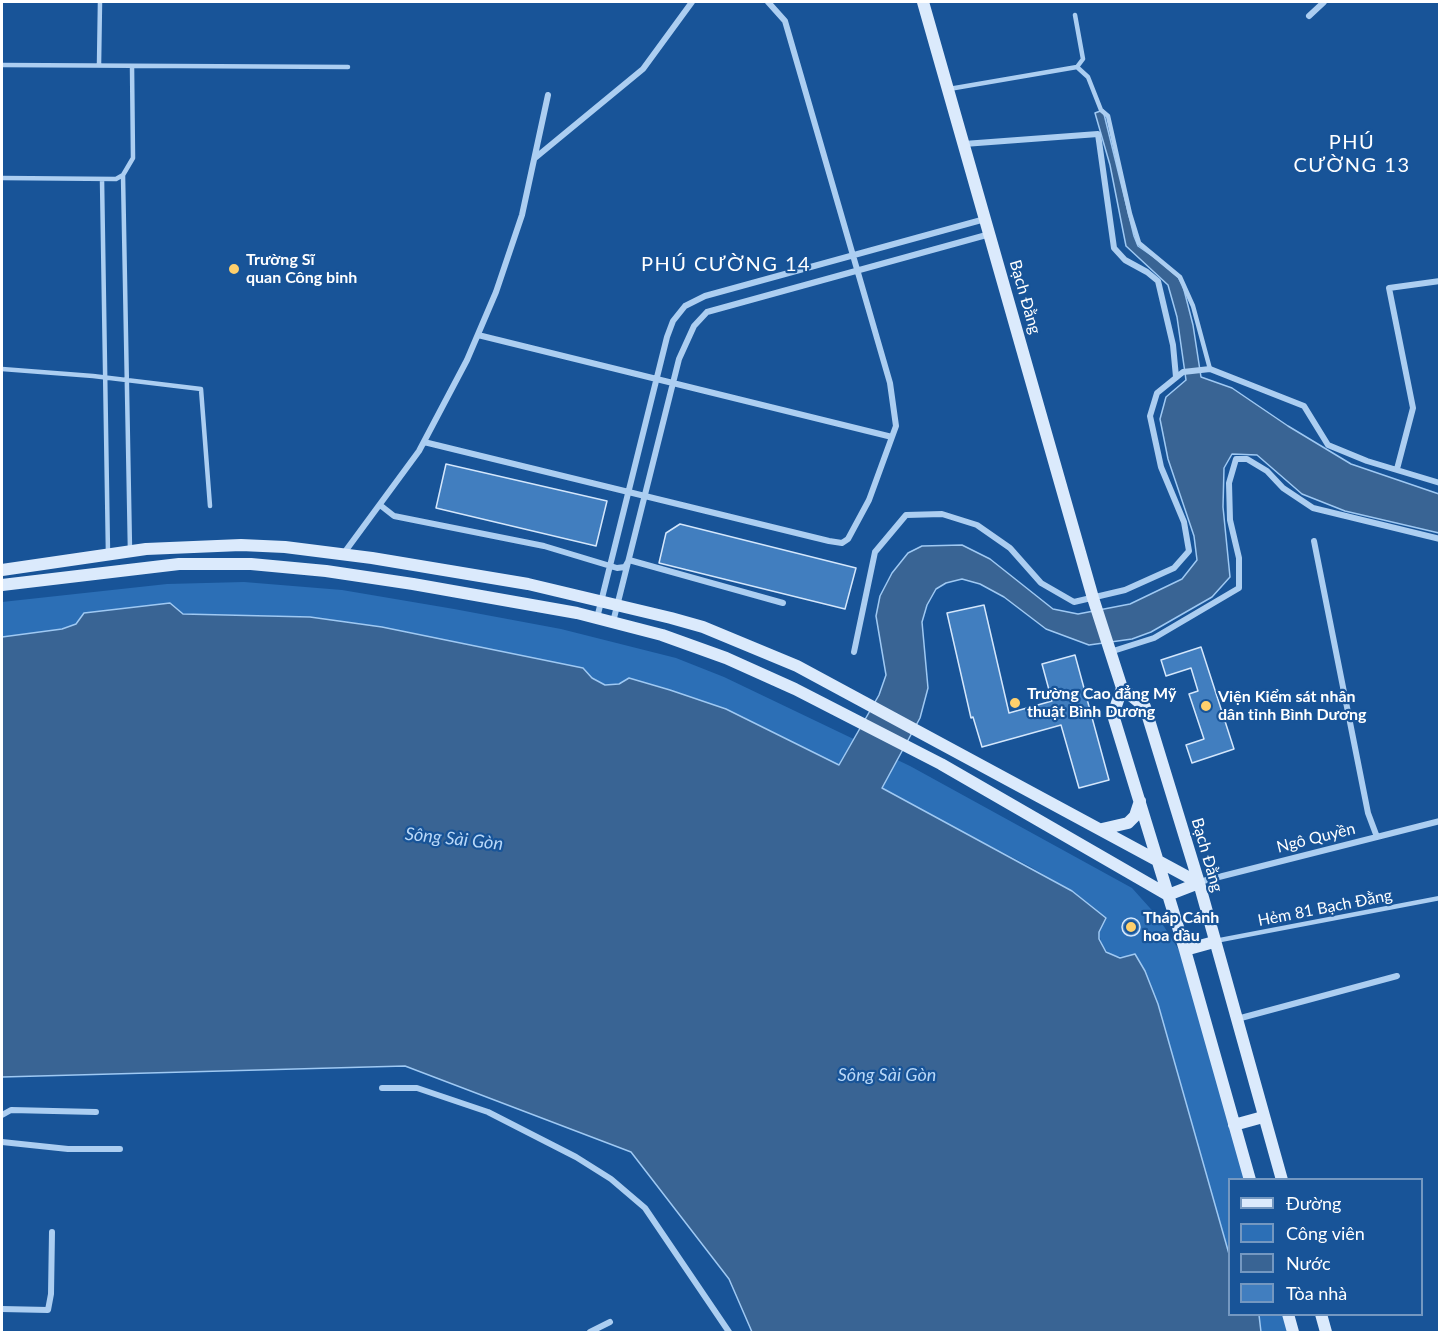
<!DOCTYPE html>
<html>
<head>
<meta charset="utf-8">
<style>
  body { margin:0 }
  #map { position:relative; width:1441px; height:1334px; overflow:hidden; background:#185498; font-family:Lato,sans-serif }
  canvas { display:block }
  .frame { position:absolute; inset:0; border:3px solid #fff; pointer-events:none }
  .legend { position:absolute; left:1228px; top:1178px; width:195px; height:138px; box-sizing:border-box; background:#185498; border:2px solid #7498c1; margin:0; padding:8px 10px; list-style:none; font-size:18px; color:#fff }
  .legend li { display:flex; align-items:center; gap:12px; height:30px }
  .legend b { width:30px; border:2px solid #7498c1 }
</style>
</head>
<body>
<div id="map">
<canvas width="1441" height="1334"></canvas>
<div class="frame"></div>
<ul class="legend">
<li><b style="height:8px;background:#dbeafc"></b>Đường</li>
<li><b style="height:16px;background:#2c6fb6"></b>Công viên</li>
<li><b style="height:16px;background:#396494"></b>Nước</li>
<li><b style="height:16px;background:#417ebf"></b>Tòa nhà</li>
</ul>
</div>
<script>
const ctx = document.querySelector('canvas').getContext('2d');
ctx.lineJoin = 'round';
function fillPath(path, color) {
  ctx.fillStyle = color;
  ctx.fill(path, 'evenodd');
}
function toPath(rows) {
  const path = new Path2D();
  for (const r of rows) {
    if (r.length === 3) {
      path.moveTo(r[0] + r[2], r[1]);
      path.arc(r[0], r[1], r[2], 0, 2 * Math.PI);
      continue;
    }
    path.moveTo(r[0], r[1]);
    for (let i = 2; i < r.length; i += 2) path.lineTo(r[i], r[i + 1]);
  }
  return path;
}
function trace(path, color, width, dash) {
  ctx.strokeStyle = color;
  ctx.lineWidth = width;
  ctx.lineCap = dash ? 'butt' : 'round';
  ctx.setLineDash(dash || []);
  ctx.stroke(path);
}
function label(font, color, halo, rows, align = 'center') {
  ctx.font = font + ' Lato,sans-serif';
  ctx.lineWidth = 4.5;
  ctx.setLineDash([]);
  ctx.textBaseline = 'middle';
  ctx.strokeStyle = halo;
  ctx.fillStyle = color;
  for (const [text, x, y, turn = 0] of rows) {
    ctx.save();
    ctx.translate(x, y);
    ctx.rotate((+turn || 0) * Math.PI / 180);
    ctx.textAlign = isNaN(turn) ? turn : align;
    if (halo) ctx.strokeText(text, 0, 0);
    ctx.fillText(text, 0, 0);
    ctx.restore();
  }
}
const green = toPath([
  [244,582,342,590,454,609,561,629,676,658,724,677,910,766,1132,888,1158,917,1182,955,1245,1179,1230,1180,1229,1254,1158,1004,1145,971,1128,957,1113,956,1102,947,1099,932,1106,919,1072,891,1029,866,726,709,629,678,619,684,605,685,592,678,583,668,310,617,183,614,76,624,62,629,2,637,2,602,167,584],
  [1259,1315,1283,1315,1288,1332,1261,1332]
]);
const water = toPath([
  [1103,110,1134,236,1138,246,1158,260,1178,277,1183,286,1193,325,1201,377,1232,388,1288,426,1351,464,1439,494,1439,533,1345,511,1302,494,1257,455,1232,454,1224,468,1223,507,1230,577,1212,597,1151,632,1132,639,1089,645,1046,629,1004,597,980,584,962,579,946,583,936,589,927,605,922,622,928,688,920,718,882,788,1072,891,1106,918,1099,932,1099,939,1106,952,1120,958,1135,954,1145,971,1158,1004,1229,1254,1230,1314,1259,1315,1261,1332,752,1332,729,1279,631,1152,405,1066,2,1077,2,637,62,629,76,624,84,613,170,603,183,614,310,617,382,627,583,668,592,678,605,685,619,684,629,678,670,690,726,709,839,765,879,695,886,675,876,616,880,596,892,573,908,553,922,546,962,545,990,559,1053,609,1078,614,1130,604,1182,579,1197,560,1194,536,1168,459,1160,419,1166,397,1186,380,1177,317,1168,285,1126,246,1110,165,1095,113,1103,110]
]);
const building = toPath([
  [446,464,607,501,596,546,436,508,446,464],
  [680,524,856,568,845,609,659,563,666,533,680,524],
  [984,605,1009,713,1052,701,1042,664,1075,655,1109,780,1079,788,1061,725,982,747,973,717,971,718,947,613,984,605],
  [1201,647,1234,749,1192,763,1186,745,1204,739,1189,694,1198,691,1191,668,1166,676,1161,660,1201,647],
  [1131,927,9]
]);
const lane = toPath([
  [2,65,348,67],
  [99,65,100,2],
  [1077,67,1088,77,1101,110,1108,116,1130,214,1139,243,1180,277,1193,306,1210,369],
  [949,89,1077,67,1083,59,1075,15],
  [123,175,130,551],
  [2,178,116,179,123,175,133,158,132,66],
  [102,179,108,554],
  [2,369,93,376,201,389,210,506],
  [1215,941,1440,898]
]);
const street = toPath([
  [1309,16,1324,2],
  [964,144,1098,134,1114,248,1125,260,1147,272,1158,281,1173,345,1176,377],
  [535,158,643,69,692,2],
  [478,335,892,437],
  [424,442,829,541,842,543,848,539,869,500,896,426,890,383,785,21,768,2],
  [1397,469,1413,408,1389,288,1440,281],
  [380,505,394,516,544,546,617,568,625,567,629,560,783,603],
  [1314,541,1368,813,1377,837],
  [344,553,419,451,467,360,496,292,522,215,548,95],
  [597,618,667,337,673,321,685,306,705,296,985,219],
  [613,622,679,359,694,326,707,312,990,234],
  [854,652,875,552,906,515,942,514,977,525,1010,548,1041,583,1074,602,1125,590,1174,568,1189,551,1184,522,1161,467,1150,416,1157,393,1183,372,1210,369,1304,406,1328,445,1367,461,1440,483],
  [1110,652,1154,638,1239,588,1239,558,1230,520,1229,483,1236,459,1247,459,1267,471,1283,488,1313,508,1440,539],
  [1199,882,1440,821],
  [1237,1019,1397,976],
  [382,1088,417,1088,488,1112,576,1157,611,1179,645,1208,729,1332],
  [2,1115,11,1110,96,1112],
  [2,1142,68,1149,120,1149],
  [2,1309,48,1310,51,1294,52,1232],
  [590,1332,610,1322]
]);
const secondary = toPath([
  [923,2,1093,598,1122,688,1145,707,1199,883,1282,1180],
  [2,570,146,549,241,545,285,547,372,558,528,584,671,618,703,627,797,666,1199,883],
  [2,585,179,564,251,564,326,571,413,584,577,613,662,635,726,658,795,689,941,764,1168,895],
  [1122,688,1113,715,1185,950,1250,1180],
  [1102,829,1128,823,1135,816,1140,801],
  [1168,895,1199,883],
  [1185,950,1214,942],
  [1234,1125,1263,1117],
  [1288,1314,1293,1332],
  [1321,1314,1326,1332]
]);
const markers = [
  [234,269,6,"#ffd06c"],
  [1015,703,6,"#ffd06c"],
  [1206,706,6,"#ffd06c"],
  [1131,927,6,"#ffd06c"]
];
const poiNames = [
  ["Trường Sĩ",246,260],
  ["quan Công binh",246,278],
  ["Trường Cao đẳng Mỹ",1027,694],
  ["thuật Bình Dương",1027,712],
  ["Viện Kiểm sát nhân",1218,697],
  ["dân tỉnh Bình Dương",1218,715],
  ["Tháp Cánh",1143,918],
  ["hoa dầu",1143,936]
];
const streetNames = [
  ["Bạch Đằng",1025,297,74],
  ["Ngô Quyền",1316,838,-14],
  ["Bạch Đằng",1207,855,74],
  ["Hẻm 81 Bạch Đằng",1325,908,-11]
];
const waterNames = [
  ["Sông Sài Gòn",454,839,6],
  ["Sông Sài Gòn",887,1075]
];
const quarterNames = [
  ["PHÚ",1352,143],
  ["CƯỜNG 13",1352,166],
  ["PHÚ CƯỜNG 14",726,265]
];
fillPath(green, '#2c6fb6');
fillPath(water, '#396494');
trace(water, '#9fc9f3', 1.5);
fillPath(building, '#417ebf');
trace(building, '#d4e7fc', 1.5);
trace(lane, '#accef1', 4.5);
trace(street, '#accef1', 6);
trace(secondary, '#dbeafc', 12);
for (const [x, y, r, color] of markers) {
  const dot = new Path2D();
  dot.arc(x, y, r, 0, 2 * Math.PI);
  ctx.fillStyle = color;
  ctx.fill(dot);
  trace(dot, '#185498', 2);
}
label('bold 16px', '#fff', '#185498', poiNames, 'left');
label('16px', '#fff', '#185498', streetNames);
label('italic 18px', '#b9d8f8', '#185498', waterNames);
ctx.letterSpacing = '1.5px';
label('20px', '#fff', '#185498', quarterNames);
ctx.letterSpacing = '0px';
</script>
</body>
</html>
